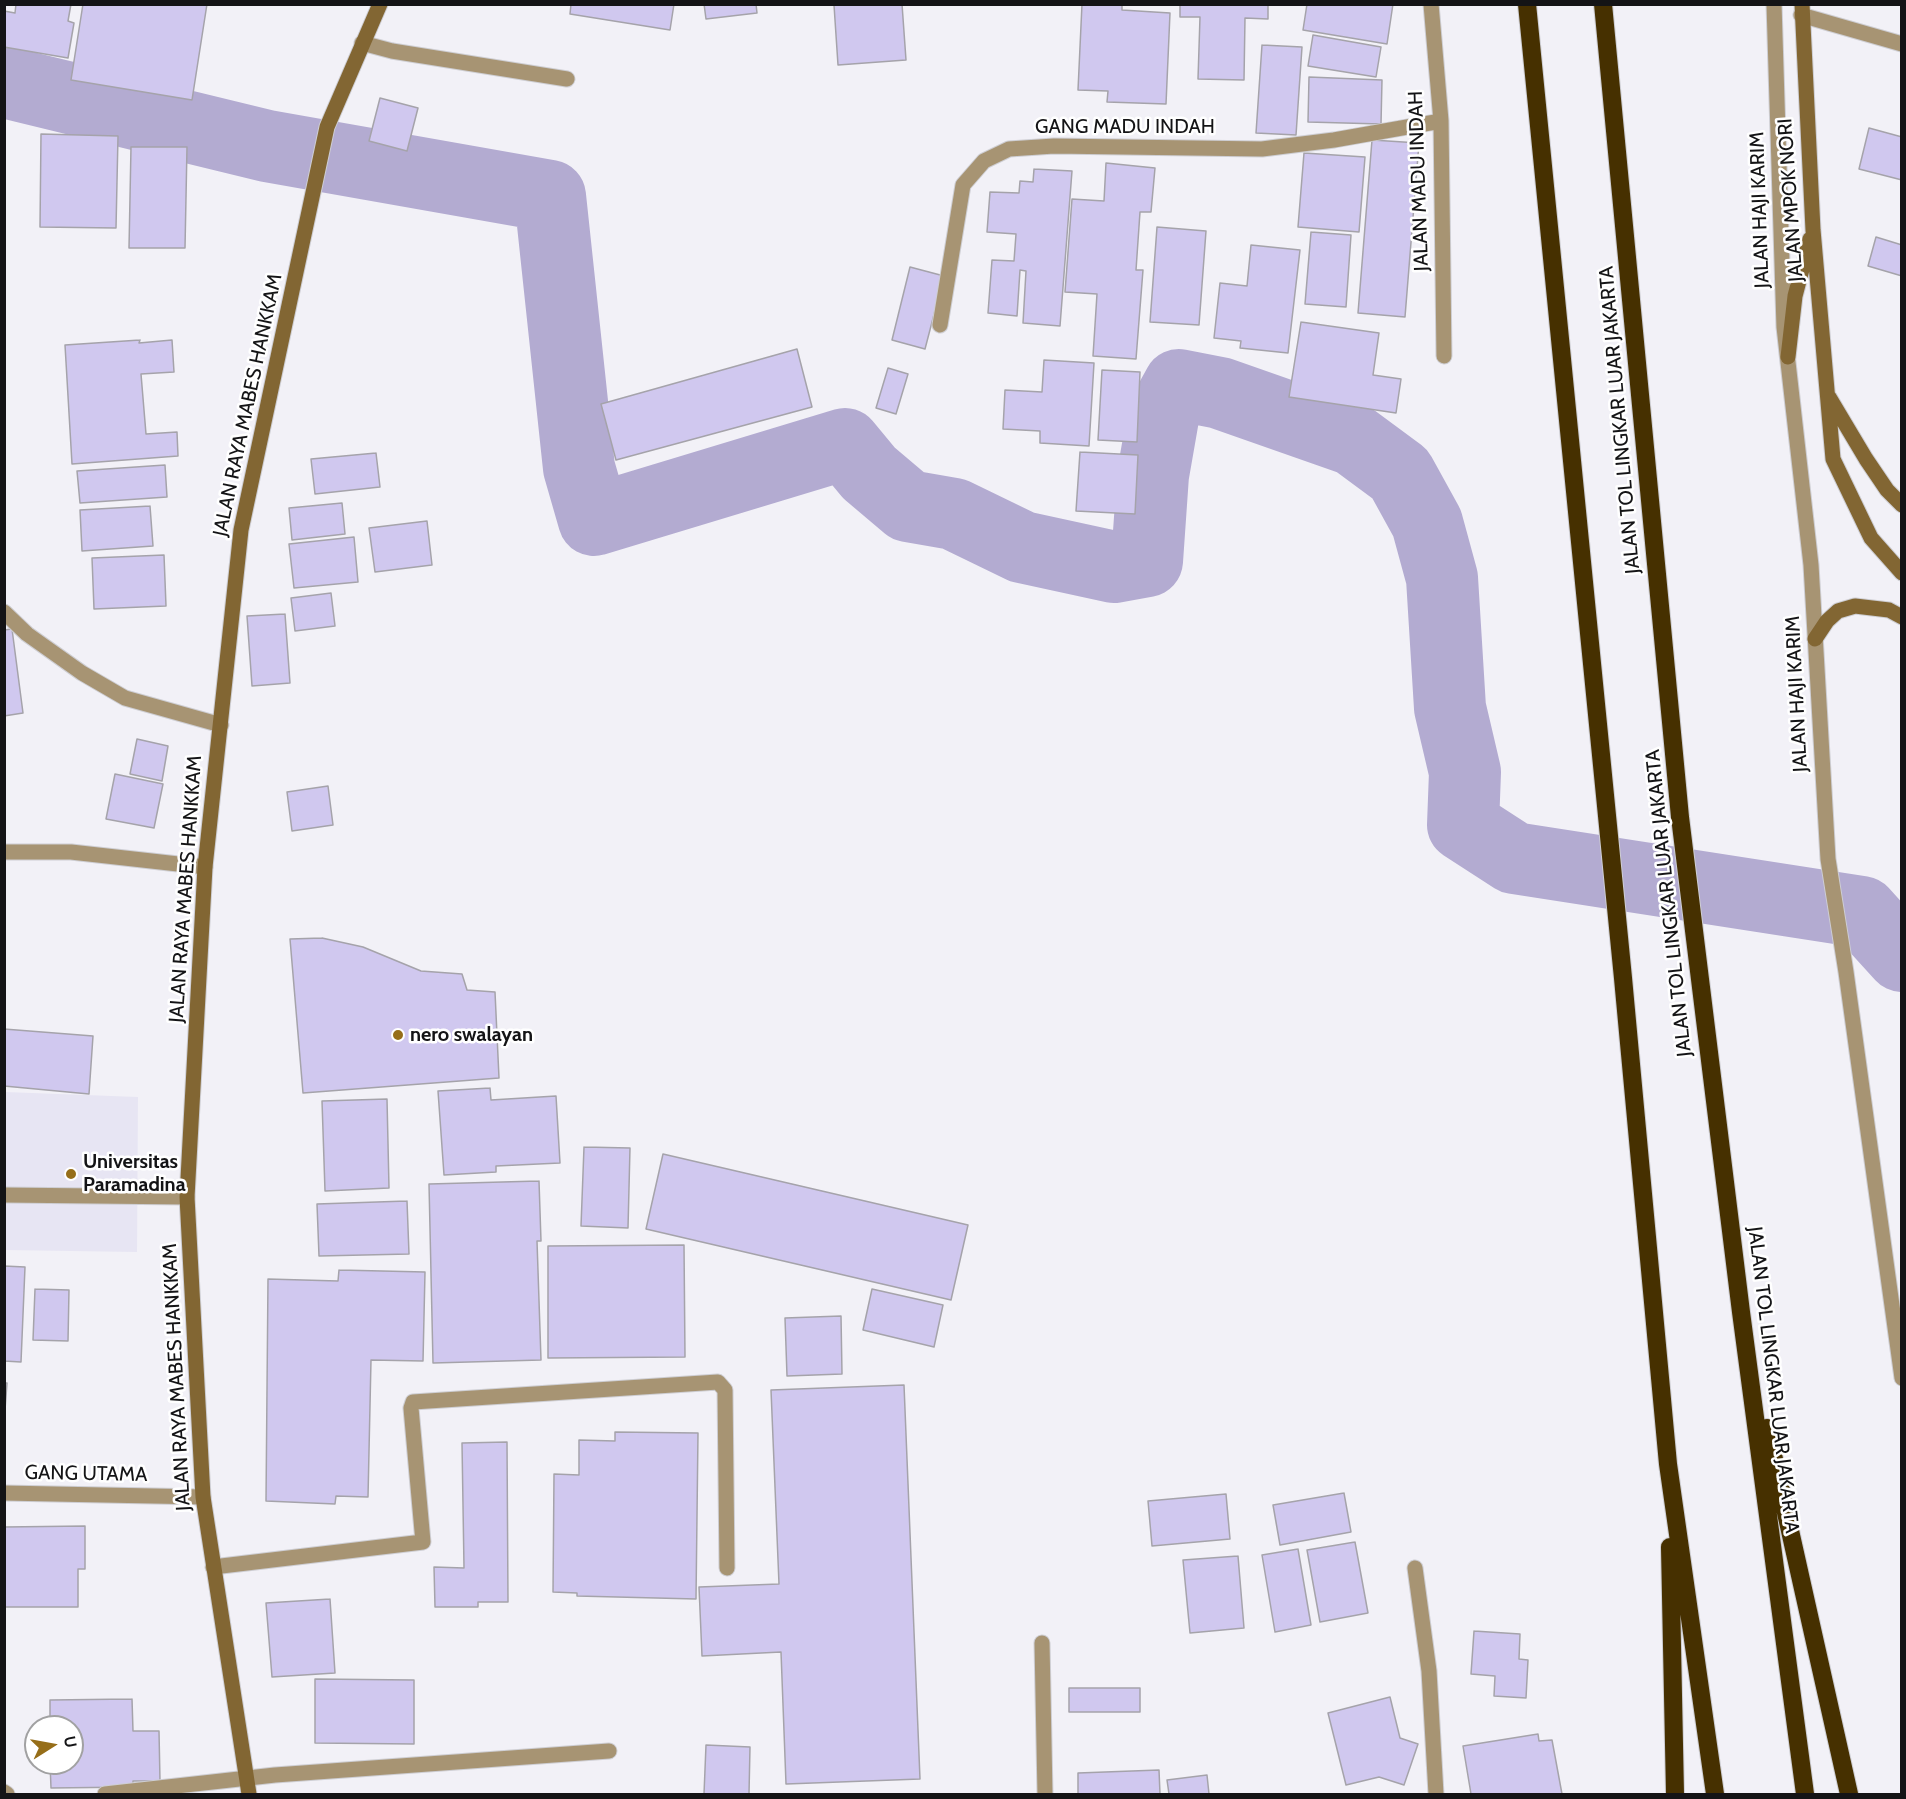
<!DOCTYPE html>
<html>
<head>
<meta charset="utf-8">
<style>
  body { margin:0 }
  #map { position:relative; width:1906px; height:1799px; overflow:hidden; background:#f2f1f7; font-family:Cabin,sans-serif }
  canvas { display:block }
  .frame { position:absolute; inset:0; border:6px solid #141416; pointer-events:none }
  .north { position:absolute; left:24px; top:1715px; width:60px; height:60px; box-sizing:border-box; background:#fff; border:2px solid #a1a1a2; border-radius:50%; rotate:79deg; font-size:16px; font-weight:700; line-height:24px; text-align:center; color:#141416 }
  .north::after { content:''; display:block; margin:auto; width:21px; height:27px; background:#966e19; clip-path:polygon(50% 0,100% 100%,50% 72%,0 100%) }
</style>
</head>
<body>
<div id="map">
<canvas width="1906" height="1799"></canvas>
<div class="frame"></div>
<div class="north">U</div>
</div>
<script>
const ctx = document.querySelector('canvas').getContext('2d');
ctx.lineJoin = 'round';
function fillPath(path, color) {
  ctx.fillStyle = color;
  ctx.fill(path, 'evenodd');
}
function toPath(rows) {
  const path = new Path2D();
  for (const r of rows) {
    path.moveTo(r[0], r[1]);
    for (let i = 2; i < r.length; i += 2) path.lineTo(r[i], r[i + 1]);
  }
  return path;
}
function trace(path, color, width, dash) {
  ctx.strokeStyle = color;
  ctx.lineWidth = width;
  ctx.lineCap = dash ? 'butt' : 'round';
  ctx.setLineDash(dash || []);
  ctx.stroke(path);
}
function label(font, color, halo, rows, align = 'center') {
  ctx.font = font + ' Cabin,sans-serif';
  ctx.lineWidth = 5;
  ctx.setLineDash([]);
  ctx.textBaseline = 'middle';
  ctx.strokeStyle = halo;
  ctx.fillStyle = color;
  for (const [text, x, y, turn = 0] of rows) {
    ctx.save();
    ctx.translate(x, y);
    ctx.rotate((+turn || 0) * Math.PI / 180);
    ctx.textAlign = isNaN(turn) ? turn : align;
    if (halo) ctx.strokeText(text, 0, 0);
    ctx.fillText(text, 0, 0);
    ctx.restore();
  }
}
const built = toPath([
  [5,1092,138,1097,137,1252,5,1250]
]);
const river = toPath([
  [4,82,267,146,550,196,579,468,594,520,845,444,869,473,908,506,954,514,1022,547,1114,567,1147,561,1153,475,1164,412,1179,385,1220,393,1354,440,1400,474,1427,523,1442,578,1450,708,1465,772,1463,825,1514,858,1862,912,1902,956]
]);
const building = toPath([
  [16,4,71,4,68,21,74,23,68,58,4,47,4,11,15,13,16,4],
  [83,4,207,4,192,100,71,80,83,4],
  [571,4,674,4,670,30,570,14,571,4],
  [704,4,756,4,757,13,706,19,704,4],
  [902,4,906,60,838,65,834,5,902,4],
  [1082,4,1122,4,1122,10,1170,13,1166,104,1107,102,1108,91,1078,90,1082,4],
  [1180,4,1268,4,1268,19,1245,18,1244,80,1198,79,1200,17,1180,17,1180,4],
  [1307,4,1393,4,1387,44,1303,30,1307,4],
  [1313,35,1381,47,1376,77,1308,66,1313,35],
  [1262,45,1302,47,1296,135,1256,133,1262,45],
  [1309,77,1382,80,1381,124,1308,122,1309,77],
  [380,98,418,108,407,151,369,141,380,98],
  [1869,128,1902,137,1902,180,1859,169,1869,128],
  [41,134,118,136,116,228,40,227,41,134],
  [1372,140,1419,143,1405,317,1358,313,1372,140],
  [131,147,187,147,185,248,129,248,131,147],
  [1304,153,1365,157,1359,232,1298,227,1304,153],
  [1106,163,1155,168,1151,212,1140,212,1136,270,1143,270,1136,359,1093,356,1097,294,1065,292,1072,199,1104,201,1106,163],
  [1034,169,1072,171,1060,326,1023,323,1026,271,1020,270,1017,316,988,313,992,260,1014,261,1016,234,987,232,990,192,1019,193,1020,181,1033,182,1034,169],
  [1157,227,1206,231,1199,325,1150,322,1157,227],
  [1311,232,1351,235,1346,307,1305,304,1311,232],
  [1876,237,1902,245,1902,276,1868,266,1876,237],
  [1251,245,1300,250,1288,353,1240,348,1241,341,1214,338,1220,283,1247,286,1251,245],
  [910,267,944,276,925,349,892,340,910,267],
  [1301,322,1379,333,1373,375,1401,379,1396,413,1289,397,1301,322],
  [140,340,139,343,172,340,174,372,141,374,146,434,177,432,178,456,72,464,65,345,140,340],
  [797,349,812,407,616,460,601,404,797,349],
  [1044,360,1094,363,1089,446,1040,443,1040,431,1003,429,1005,390,1042,392,1044,360],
  [888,368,908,374,896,414,876,408,888,368],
  [1102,370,1140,372,1137,442,1098,440,1102,370],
  [1080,452,1138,455,1135,514,1076,511,1080,452],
  [376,453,380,487,315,494,311,459,376,453],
  [165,465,167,497,80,503,77,471,165,465],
  [342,503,345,534,292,540,289,508,342,503],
  [150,506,153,546,82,551,80,510,150,506],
  [427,521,432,565,375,572,369,528,427,521],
  [354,537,358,582,294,588,289,544,354,537],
  [164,555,166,606,94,609,92,558,164,555],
  [331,593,335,626,295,631,291,598,331,593],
  [285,614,290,683,252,686,247,616,285,614],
  [12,629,23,713,4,716,4,630,12,629],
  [137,739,168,746,162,781,130,774,137,739],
  [115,774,163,784,154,828,106,819,115,774],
  [328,786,333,825,292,831,287,792,328,786],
  [322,938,363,947,421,971,462,974,467,990,495,992,499,1078,303,1093,290,939,322,938],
  [4,1029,93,1036,89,1094,4,1086,4,1029],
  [490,1088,491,1100,556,1096,560,1163,496,1166,496,1172,444,1175,438,1091,490,1088],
  [387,1099,389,1188,325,1191,322,1101,387,1099],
  [584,1147,630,1148,628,1228,581,1226,584,1147],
  [663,1154,968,1225,951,1300,646,1229,663,1154],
  [539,1181,541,1241,537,1241,541,1360,433,1363,429,1184,539,1181],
  [407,1201,409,1254,319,1256,317,1204,407,1201],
  [684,1245,685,1357,548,1358,548,1246,684,1245],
  [4,1266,25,1267,21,1362,4,1361,4,1266],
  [339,1270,425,1272,423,1361,371,1360,368,1497,336,1496,335,1504,266,1501,268,1279,338,1281,339,1270],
  [35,1289,69,1290,68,1341,33,1340,35,1289],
  [872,1289,943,1305,934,1347,863,1330,872,1289],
  [841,1316,842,1374,787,1376,785,1318,841,1316],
  [4,1383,7,1383,4,1423,4,1383],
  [904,1385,920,1779,786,1784,781,1652,702,1656,699,1587,779,1584,771,1390,904,1385],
  [615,1432,698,1433,696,1599,577,1596,577,1593,553,1592,554,1474,579,1475,579,1440,615,1441,615,1432],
  [507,1442,508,1602,478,1602,478,1607,435,1607,434,1567,464,1568,462,1443,507,1442],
  [1344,1493,1351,1532,1280,1545,1273,1505,1344,1493],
  [1226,1494,1230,1539,1152,1546,1148,1501,1226,1494],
  [85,1526,85,1569,78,1569,78,1607,4,1607,4,1527,85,1526],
  [1355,1542,1368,1613,1320,1622,1307,1550,1355,1542],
  [1298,1549,1311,1625,1275,1632,1262,1555,1298,1549],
  [1238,1556,1244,1628,1190,1633,1183,1560,1238,1556],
  [330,1599,335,1673,272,1677,266,1603,330,1599],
  [1474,1631,1520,1634,1519,1659,1528,1660,1526,1698,1494,1696,1495,1676,1471,1674,1474,1631],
  [315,1679,414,1680,414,1744,315,1743,315,1679],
  [1069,1688,1140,1688,1140,1712,1069,1712,1069,1688],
  [1390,1697,1400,1738,1418,1744,1404,1785,1379,1777,1346,1785,1328,1713,1390,1697],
  [132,1699,133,1731,159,1731,160,1781,133,1781,133,1787,51,1788,50,1763,72,1763,72,1727,43,1727,43,1720,50,1720,50,1700,132,1699],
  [1538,1734,1539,1741,1552,1740,1562,1794,1471,1794,1463,1746,1538,1734],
  [706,1745,750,1747,749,1794,704,1794,706,1745],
  [1159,1770,1160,1794,1078,1794,1078,1773,1159,1770],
  [1207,1775,1209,1794,1169,1794,1167,1780,1207,1775]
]);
const service = toPath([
  [362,43,392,51,567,79],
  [4,612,27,634,82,673,125,698,221,725],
  [4,1195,187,1197]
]);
const minor = toPath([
  [1431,4,1441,121,1444,356],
  [1774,4,1784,327,1811,565,1828,859,1846,972,1902,1378],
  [1801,15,1902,44],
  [940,325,963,185,984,161,1009,149,1054,146,1262,149,1334,140,1441,121],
  [4,852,71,852,205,867],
  [4,1493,203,1497],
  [213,1567,423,1542,411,1408,413,1402,718,1382,725,1390,727,1568],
  [1415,1568,1429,1671,1436,1794],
  [1042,1643,1045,1794],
  [4,1792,7,1794],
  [105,1794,275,1775,609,1751]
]);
const secondary = toPath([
  [1802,4,1813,230,1833,459,1871,538,1902,573],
  [1788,357,1795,296,1810,239],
  [1829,397,1866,459,1887,490,1902,505],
  [1815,639,1827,621,1838,611,1855,606,1889,610,1902,617],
  [249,1794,203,1497,187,1197,205,867,241,530,327,127,380,4]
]);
const motorway = toPath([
  [1527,4,1623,978,1668,1464,1715,1794],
  [1603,4,1680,817,1741,1312,1805,1794],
  [1767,1428,1849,1794],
  [1670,1547,1675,1794]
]);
const markers = [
  [398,1035,6,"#966e19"],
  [71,1174,6,"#966e19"]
];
const streetNames = [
  ["GANG MADU INDAH",1125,127],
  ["JALAN MADU INDAH",1419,181,-92],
  ["JALAN MPOK NORI",1791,200,-94],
  ["JALAN HAJI KARIM",1760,210,-92],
  ["JALAN RAYA MABES HANKKAM",248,405,-78],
  ["JALAN TOL LINGKAR LUAR JAKARTA",1620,420,-95],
  ["JALAN HAJI KARIM",1797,694,-93],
  ["JALAN RAYA MABES HANKKAM",186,889,-86],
  ["JALAN TOL LINGKAR LUAR JAKARTA",1669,903,-96],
  ["JALAN RAYA MABES HANKKAM",177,1377,-93],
  ["JALAN TOL LINGKAR LUAR JAKARTA",1773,1380,83],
  ["GANG UTAMA",86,1474,1]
];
const poiNames = [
  ["nero swalayan",410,1035],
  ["Universitas",83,1162],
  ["Paramadina",83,1185]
];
fillPath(built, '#e7e5f3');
trace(river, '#b3abd1', 72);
fillPath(building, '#d0c8ef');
trace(building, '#a5a3aa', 1.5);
trace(service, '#ceced3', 17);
trace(minor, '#ceced3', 17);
trace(secondary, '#ceced3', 17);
trace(motorway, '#ceced3', 20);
trace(service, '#a79473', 15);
trace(minor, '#a79473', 15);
trace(secondary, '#826633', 15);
trace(motorway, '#463000', 18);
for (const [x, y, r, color] of markers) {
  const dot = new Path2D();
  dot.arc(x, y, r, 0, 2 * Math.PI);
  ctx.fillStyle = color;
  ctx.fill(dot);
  trace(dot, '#fff', 2);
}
label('20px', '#141416', '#fff', streetNames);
label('bold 20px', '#141416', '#fff', poiNames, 'left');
</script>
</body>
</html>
